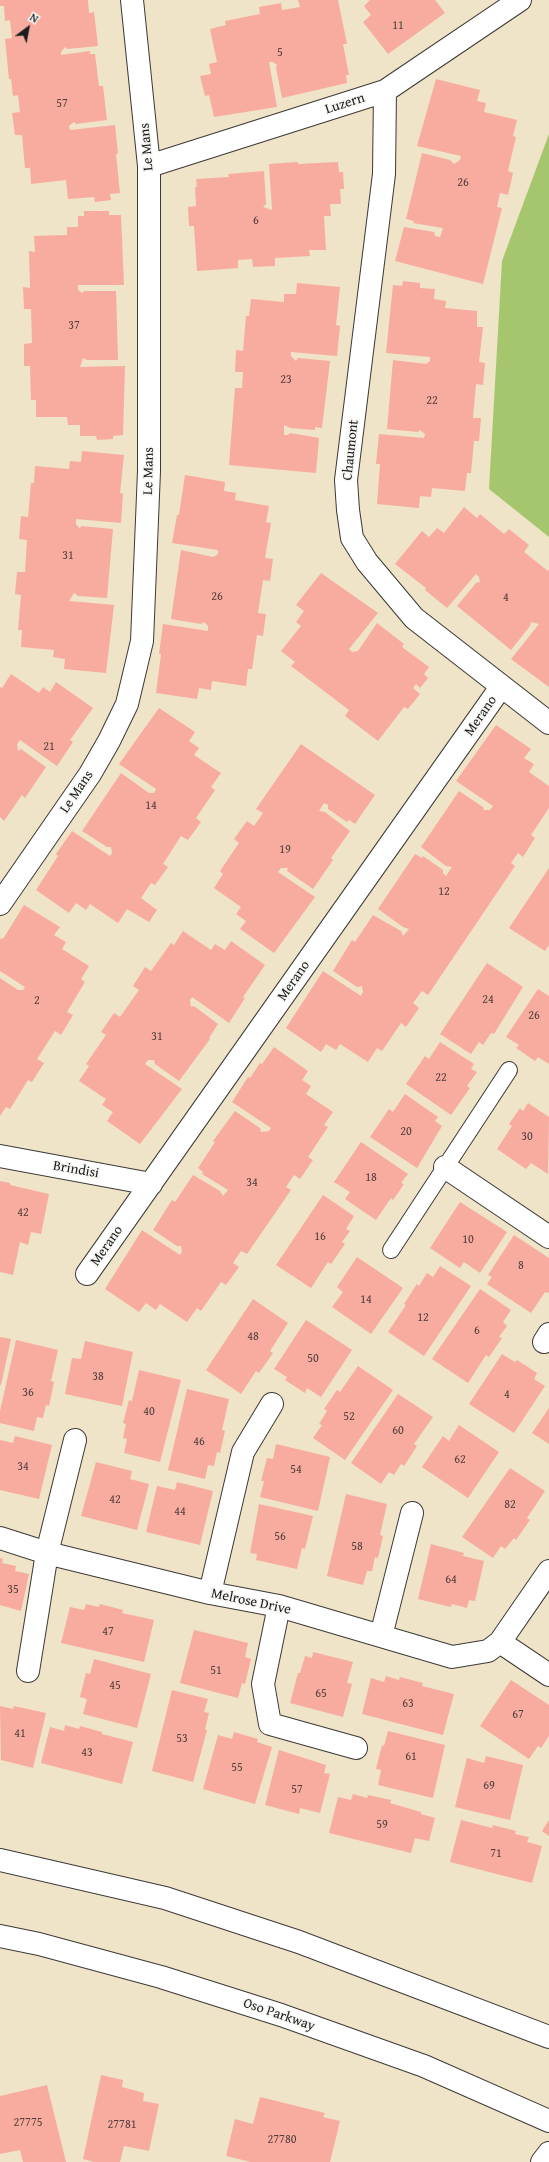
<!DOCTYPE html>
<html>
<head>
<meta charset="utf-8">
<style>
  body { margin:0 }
  #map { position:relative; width:549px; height:2162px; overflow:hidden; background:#efe3c8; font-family:"Gentium Book Plus",serif }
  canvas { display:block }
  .north { position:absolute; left:8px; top:8px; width:40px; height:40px; -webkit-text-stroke:3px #f6f6f2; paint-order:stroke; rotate:32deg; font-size:11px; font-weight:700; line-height:16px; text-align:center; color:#1c1c1c }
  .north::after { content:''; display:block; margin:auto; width:14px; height:18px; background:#1c1c1c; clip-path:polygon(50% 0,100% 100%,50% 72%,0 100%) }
</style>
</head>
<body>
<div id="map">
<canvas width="549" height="2162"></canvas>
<div class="north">N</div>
</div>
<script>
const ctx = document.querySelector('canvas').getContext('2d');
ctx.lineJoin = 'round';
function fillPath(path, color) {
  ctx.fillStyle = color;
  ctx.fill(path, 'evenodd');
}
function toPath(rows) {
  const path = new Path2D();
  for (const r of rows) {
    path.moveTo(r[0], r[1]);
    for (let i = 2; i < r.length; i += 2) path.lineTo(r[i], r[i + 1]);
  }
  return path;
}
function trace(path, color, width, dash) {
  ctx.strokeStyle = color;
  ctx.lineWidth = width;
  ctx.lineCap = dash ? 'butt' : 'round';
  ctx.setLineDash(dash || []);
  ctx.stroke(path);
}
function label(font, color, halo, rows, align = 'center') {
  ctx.font = font + ' "Gentium Book Plus",serif';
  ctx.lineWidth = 3;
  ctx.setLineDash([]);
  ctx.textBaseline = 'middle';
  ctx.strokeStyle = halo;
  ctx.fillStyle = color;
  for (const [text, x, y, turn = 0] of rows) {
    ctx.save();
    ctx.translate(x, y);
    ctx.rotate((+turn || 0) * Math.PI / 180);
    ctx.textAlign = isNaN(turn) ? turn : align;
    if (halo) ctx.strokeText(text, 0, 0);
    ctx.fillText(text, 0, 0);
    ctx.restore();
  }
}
const green = toPath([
  [549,134,549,537,489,489,502,261]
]);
const building = toPath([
  [0,0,88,0,89,13,94,12,98,46,67,49,65,47,61,52,61,55,90,51,90,54,95,54,99,86,103,86,107,120,76,124,74,122,69,126,70,130,115,125,118,154,116,154,120,193,110,194,111,200,95,202,94,197,68,199,66,180,31,184,30,168,25,168,22,135,15,135,12,113,20,112,18,95,13,96,11,79,9,79,5,39,12,38,10,20,5,21,4,6,0,6],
  [298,0,338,0,347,44,343,44,349,75,346,75,347,83,282,98,276,68,277,65,273,62,269,62,277,107,214,117,209,95,205,96,200,76,211,74,209,64,217,62,210,29,226,25,225,21,260,14,259,7,281,3,282,10,300,7],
  [370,0,435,0,445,13,388,54,363,22,371,15,364,6],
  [436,79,480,90,477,101,486,103,484,112,517,120,513,136,516,137,508,171,513,173,508,195,500,193,497,207,502,208,483,284,395,261,404,227,434,232,435,236,440,237,443,228,413,223,414,221,406,219,422,153,450,160,454,164,460,160,461,156,417,146],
  [298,162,298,164,338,162,339,172,343,172,344,189,340,189,341,204,330,204,331,216,324,216,326,250,309,250,310,256,275,258,275,266,253,267,252,259,238,260,238,268,197,271,194,226,189,226,188,207,196,206,195,187,197,187,196,179,229,177,228,174,264,171,266,204,263,207,272,210,269,164],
  [84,211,109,211,109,215,121,215,124,285,78,285,78,290,82,293,84,291,116,291,118,360,87,360,83,358,80,367,125,366,123,435,113,436,113,439,97,440,96,436,80,436,80,425,68,425,67,417,36,417,36,400,31,400,30,366,24,366,24,344,32,343,31,309,24,309,23,287,30,288,29,251,35,252,34,236,67,235,67,227,78,227,78,216,84,216],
  [403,281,420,283,420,288,435,289,434,299,446,301,445,308,477,311,477,327,483,327,479,362,485,363,483,385,476,384,473,418,481,418,479,441,474,441,471,473,467,473,465,491,432,488,431,497,420,496,419,508,377,504,380,464,376,464,379,434,424,438,425,434,420,430,418,432,387,429,393,360,426,364,430,361,430,357,386,353,393,285,402,286],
  [297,283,340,287,336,325,340,326,337,356,291,352,291,356,296,361,298,358,330,361,322,428,315,427,315,430,290,428,284,425,284,435,288,435,290,433,319,438,316,473,229,465,235,388,242,388,243,372,235,372,236,350,243,351,246,316,249,316,251,299,284,302,284,294,296,294],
  [82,451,124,455,120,493,123,494,121,523,76,519,76,524,80,529,81,526,113,529,107,598,78,596,74,593,69,601,114,605,106,673,64,669,65,659,53,657,54,650,21,647,22,630,18,630,21,595,15,594,17,572,25,572,27,540,19,539,21,516,28,517,31,483,34,483,35,466,69,469,70,461,81,462],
  [185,475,225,482,224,491,236,493,235,500,269,506,266,522,271,523,265,558,273,559,270,581,263,580,258,613,266,614,263,636,257,635,252,669,248,669,246,686,212,681,211,690,199,688,197,699,156,693,161,654,159,654,163,624,208,631,208,626,204,622,201,624,171,619,181,550,213,557,218,554,218,550,172,543,177,515,179,515],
  [464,507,477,518,480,514,504,534,509,529,529,545,524,552,548,571,549,569,549,687,511,659,539,624,531,622,530,626,511,650,457,606,476,583,480,582,479,577,476,574,447,608,425,590,426,588,395,564,422,531,429,537,437,528,444,533],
  [321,573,378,613,349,649,352,652,358,651,377,623,404,644,402,647,429,667,424,674,428,678,420,688,416,684,413,688,420,694,408,709,404,707,378,741,345,716,349,710,291,666,295,662,281,651,301,626,296,622,304,611,296,605],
  [11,674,39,693,43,687,50,692,56,682,93,708,70,740,73,742,57,766,20,740,17,744,18,751,21,749,46,767,25,798,22,795,4,821,0,817,0,687,2,688],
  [159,708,195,732,189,741,199,748,194,755,221,773,211,787,215,790,196,818,201,822,188,840,181,836,163,864,168,867,155,885,151,883,141,898,157,910,149,922,127,909,118,923,90,904,86,910,76,903,69,913,36,890,58,856,56,854,72,831,110,856,112,853,111,847,107,847,82,831,121,773,149,793,154,793,156,789,119,764],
  [496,725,531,749,524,758,534,764,529,772,549,786,549,808,531,835,535,838,523,857,518,853,511,863,515,866,428,995,422,991,413,1003,419,1008,406,1027,401,1023,382,1051,377,1048,368,1062,340,1044,336,1050,326,1044,321,1052,286,1028,323,971,361,996,363,992,362,986,357,987,333,971,352,940,355,942,373,915,401,931,403,936,409,929,403,927,378,909,415,854,422,858,423,856,443,870,443,873,446,876,452,867,446,866,421,847,459,791,483,807,484,810,490,810,493,806,456,781],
  [301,744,375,795,355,824,349,820,347,822,328,809,328,805,324,803,319,811,325,812,350,831,331,858,333,860,313,889,287,871,288,868,281,868,278,872,315,897,274,953,240,929,246,921,236,914,241,907,214,888,223,874,220,871,239,843,234,839,247,821,254,826,263,813,256,809],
  [549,868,549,945,545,951,509,928],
  [24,905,60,927,54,935,66,942,62,949,89,966,81,979,85,982,67,1012,73,1015,61,1035,55,1031,37,1059,44,1063,32,1082,28,1080,10,1109,6,1107,0,1116,0,978,18,990,23,990,25,987,0,971,0,940,1,938,3,939],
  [183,931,211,950,215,944,225,950,231,941,265,965,243,997,245,998,229,1023,192,997,190,1000,191,1007,194,1006,218,1024,209,1038,210,1039,179,1081,155,1064,154,1060,148,1060,145,1064,182,1089,140,1144,107,1121,113,1112,102,1105,106,1099,79,1081,89,1066,86,1064,106,1035,101,1032,114,1013,120,1017,139,990,133,986,145,967,151,971,171,943,174,945],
  [487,963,523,987,494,1034,491,1033,483,1045,479,1042,471,1054,440,1034],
  [538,989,549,996,549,1064,538,1057,535,1061,516,1048,519,1045,506,1037],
  [440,1042,474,1064,471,1069,477,1072,467,1086,470,1088,451,1115,406,1084,425,1056,429,1059],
  [274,1047,308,1071,302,1080,311,1086,306,1094,333,1112,324,1125,328,1127,308,1157,313,1160,300,1179,294,1175,286,1187,291,1190,247,1254,241,1251,233,1263,239,1267,226,1285,221,1282,201,1311,197,1308,187,1322,160,1304,156,1310,146,1303,139,1312,105,1289,142,1230,180,1255,182,1252,181,1246,177,1246,153,1230,172,1200,175,1202,193,1175,220,1191,223,1196,228,1190,202,1174,203,1172,198,1168,215,1142,213,1141,235,1111,260,1128,261,1132,269,1131,271,1128,232,1102,248,1077,250,1078,260,1063,262,1064],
  [405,1094,438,1117,435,1121,442,1126,417,1168,370,1137,389,1109,393,1112],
  [528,1103,549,1117,548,1174,531,1163,526,1169,497,1149,512,1126,509,1124,520,1108,523,1111],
  [361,1142,408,1174,401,1183,404,1184,393,1200,391,1198,376,1220,345,1199,350,1192,334,1182],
  [0,1181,10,1183,10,1185,49,1194,41,1234,31,1232,28,1245,20,1242,13,1275,0,1272],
  [323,1195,354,1216,346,1229,350,1231,342,1242,345,1244,331,1264,328,1262,311,1288,276,1265],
  [460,1202,507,1232,480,1273,464,1262,460,1268,430,1248],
  [514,1235,549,1258,549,1292,548,1293,545,1292,531,1313,487,1284,492,1277,488,1275],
  [357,1257,403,1288,371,1334,332,1307,343,1292,337,1287],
  [440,1266,471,1286,424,1356,388,1332,406,1305,404,1304,417,1284,419,1286,427,1273,433,1277],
  [480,1289,511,1310,503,1322,507,1326,499,1337,502,1338,489,1357,486,1355,468,1383,432,1359],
  [253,1299,288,1323,270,1351,273,1353,259,1373,256,1371,241,1394,206,1370],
  [306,1320,352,1350,321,1397,307,1388,305,1393,285,1380,287,1377,274,1369],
  [0,1337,11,1339,1,1385,0,1385],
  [16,1340,58,1350,51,1381,54,1382,49,1406,46,1405,43,1418,37,1417,34,1431,0,1423,0,1411],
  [85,1341,133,1352,122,1406,65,1394,72,1358,81,1359],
  [502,1354,515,1362,517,1360,537,1373,534,1379,545,1386,514,1433,469,1404],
  [358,1366,393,1390,345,1460,313,1438,322,1425,319,1424,327,1411,324,1409,337,1390,340,1392],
  [139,1370,181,1380,160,1462,124,1453,127,1439,123,1438,126,1424,123,1423,129,1400,132,1401],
  [187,1389,229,1399,222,1430,225,1431,220,1453,217,1452,214,1466,208,1465,205,1479,168,1470],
  [398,1394,433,1417,414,1444,417,1446,404,1466,401,1464,394,1475,389,1472,381,1484,351,1463],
  [549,1408,549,1444,532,1433],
  [459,1425,499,1452,468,1498,422,1467,443,1436,449,1441],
  [15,1436,52,1445,39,1499,0,1490,0,1440,13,1443],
  [276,1444,330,1457,318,1511,260,1497,264,1481,261,1481,267,1458,273,1459],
  [96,1462,132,1471,130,1479,149,1484,137,1530,81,1516],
  [510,1468,545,1491,527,1518,530,1520,516,1540,514,1538,505,1549,501,1546,493,1558,462,1537],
  [177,1482,213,1491,200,1545,146,1532,157,1486,175,1490],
  [346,1494,387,1504,380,1535,383,1536,378,1558,375,1557,372,1571,367,1571,363,1585,327,1576],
  [259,1504,313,1516,305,1549,302,1548,297,1569,256,1560,257,1554,250,1553],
  [431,1544,464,1553,463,1556,484,1561,475,1601,469,1600,467,1608,452,1604,451,1607,418,1599],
  [0,1558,3,1559,2,1563,16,1566,15,1571,29,1574,21,1611,0,1605],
  [86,1604,99,1607,100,1604,123,1610,122,1613,154,1620,144,1662,61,1643,70,1607,84,1610],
  [194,1630,248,1643,245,1657,251,1659,245,1684,242,1683,238,1698,180,1683],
  [313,1652,353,1662,347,1683,352,1684,343,1717,290,1703,298,1673,300,1673,305,1656,312,1658],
  [94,1659,151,1674,137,1728,83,1714,87,1699,80,1697,86,1673,90,1674],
  [386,1676,399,1680,400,1677,423,1683,422,1686,454,1694,443,1735,362,1714,371,1678,384,1682],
  [511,1680,549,1705,549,1736,541,1748,538,1746,529,1759,480,1726],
  [172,1690,208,1699,204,1712,209,1713,205,1729,207,1730,193,1782,152,1771],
  [0,1706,13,1709,14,1706,46,1713,33,1768,1,1760],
  [65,1725,79,1729,80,1726,102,1732,102,1734,133,1742,122,1784,41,1763,50,1727,64,1731],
  [388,1731,445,1745,433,1798,378,1785,381,1770,376,1769,382,1745,384,1746],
  [234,1732,258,1739,257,1742,272,1747,255,1804,203,1789,218,1735,232,1739],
  [279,1750,326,1765,324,1773,330,1774,320,1813,300,1808,299,1814,265,1805],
  [486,1756,523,1765,510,1820,455,1807,467,1758,484,1763],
  [353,1794,367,1798,368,1795,391,1800,390,1803,421,1812,421,1814,435,1818,429,1841,415,1838,411,1853,329,1833,338,1797,351,1800],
  [461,1820,492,1828,493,1825,516,1831,515,1834,529,1837,527,1842,542,1846,532,1883,450,1862],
  [549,1820,549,1836,542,1831],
  [101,2075,123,2080,122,2087,144,2093,143,2101,159,2104,149,2151,124,2146,120,2162,94,2162,83,2159],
  [47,2085,66,2162,23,2162,20,2150,0,2154,0,2096],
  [260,2097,325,2113,323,2117,340,2121,330,2162,251,2162,226,2156,235,2119,253,2124]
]);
const lane = toPath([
  [391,1250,509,1070]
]);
const street = toPath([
  [385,91,384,174,346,480,348,510,352,538,367,562,414,618,549,723],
  [149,166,385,91,520,0],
  [0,904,90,774,109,741,127,704,142,641,149,471,149,166,132,0],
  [0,1156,151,1184],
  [445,1167,549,1237],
  [87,1274,501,687],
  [544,1342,549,1334],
  [0,1538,47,1553,210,1593,279,1606,452,1657,488,1651,500,1642,549,1571],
  [210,1593,243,1452,272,1404],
  [279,1606,263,1684,270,1724,356,1748],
  [381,1636,412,1513],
  [500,1642,549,1675],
  [28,1671,47,1553,75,1440]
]);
const secondary = toPath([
  [542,2162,549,2153]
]);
const primary = toPath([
  [0,1860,165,1898,299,1942,549,2037],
  [0,1936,39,1944,161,1977,281,2015,424,2066,549,2121]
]);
const numberNames = [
  ["11",398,26],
  ["5",280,53],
  ["57",62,104],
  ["26",463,183],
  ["6",256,221],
  ["37",74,326],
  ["23",286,380],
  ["22",432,401],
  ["31",68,556],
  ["26",217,597],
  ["4",506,598],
  ["21",49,747],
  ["14",151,806],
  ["19",285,850],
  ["12",444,892],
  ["24",488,1000],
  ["2",37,1001],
  ["26",534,1016],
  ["31",157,1037],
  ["22",441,1078],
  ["20",406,1132],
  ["30",527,1137],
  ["18",371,1178],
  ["34",252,1183],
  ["42",23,1213],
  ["16",320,1237],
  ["10",468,1240],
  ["8",521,1266],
  ["14",366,1300],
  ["12",423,1318],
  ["6",477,1331],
  ["48",253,1337],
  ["50",313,1359],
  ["38",98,1377],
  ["36",28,1393],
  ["4",507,1395],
  ["40",149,1412],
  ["52",349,1417],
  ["60",398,1431],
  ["46",199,1442],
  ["62",460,1460],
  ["34",23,1467],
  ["54",296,1470],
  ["42",115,1500],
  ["82",510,1505],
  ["44",180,1512],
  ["56",280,1537],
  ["58",357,1547],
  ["64",451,1580],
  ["35",13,1590],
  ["47",108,1632],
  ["51",216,1671],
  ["45",115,1686],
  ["65",321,1694],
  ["63",408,1704],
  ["67",518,1715],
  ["41",20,1734],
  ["53",182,1739],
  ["43",87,1753],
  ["61",411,1757],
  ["55",237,1768],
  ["69",489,1786],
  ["57",297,1790],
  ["59",382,1825],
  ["71",496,1854],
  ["27775",28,2123],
  ["27781",122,2125],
  ["27780",282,2140]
];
const streetNames = [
  ["Luzern",345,104,-18],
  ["Le Mans",147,147,-95],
  ["Chaumont",351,450,-84],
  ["Le Mans",149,471,-89],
  ["Merano",481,716,-55],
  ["Le Mans",77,792,-56],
  ["Merano",294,981,-55],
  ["Brindisi",76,1170,10],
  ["Merano",107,1246,-55],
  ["Melrose Drive",251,1602,12],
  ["Oso Parkway",279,2015,19]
];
fillPath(green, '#a6c66e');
fillPath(building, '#f8ac9f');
trace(lane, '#3c3a36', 18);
trace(street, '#3c3a36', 24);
trace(secondary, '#3c3a36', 24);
trace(primary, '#3c3a36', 24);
trace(lane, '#fff', 16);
trace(street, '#fff', 22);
trace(secondary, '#fff', 22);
trace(primary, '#fff', 22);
label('12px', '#53403d', null, numberNames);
label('14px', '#1c1c1c', '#f6f6f2', streetNames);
</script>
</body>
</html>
